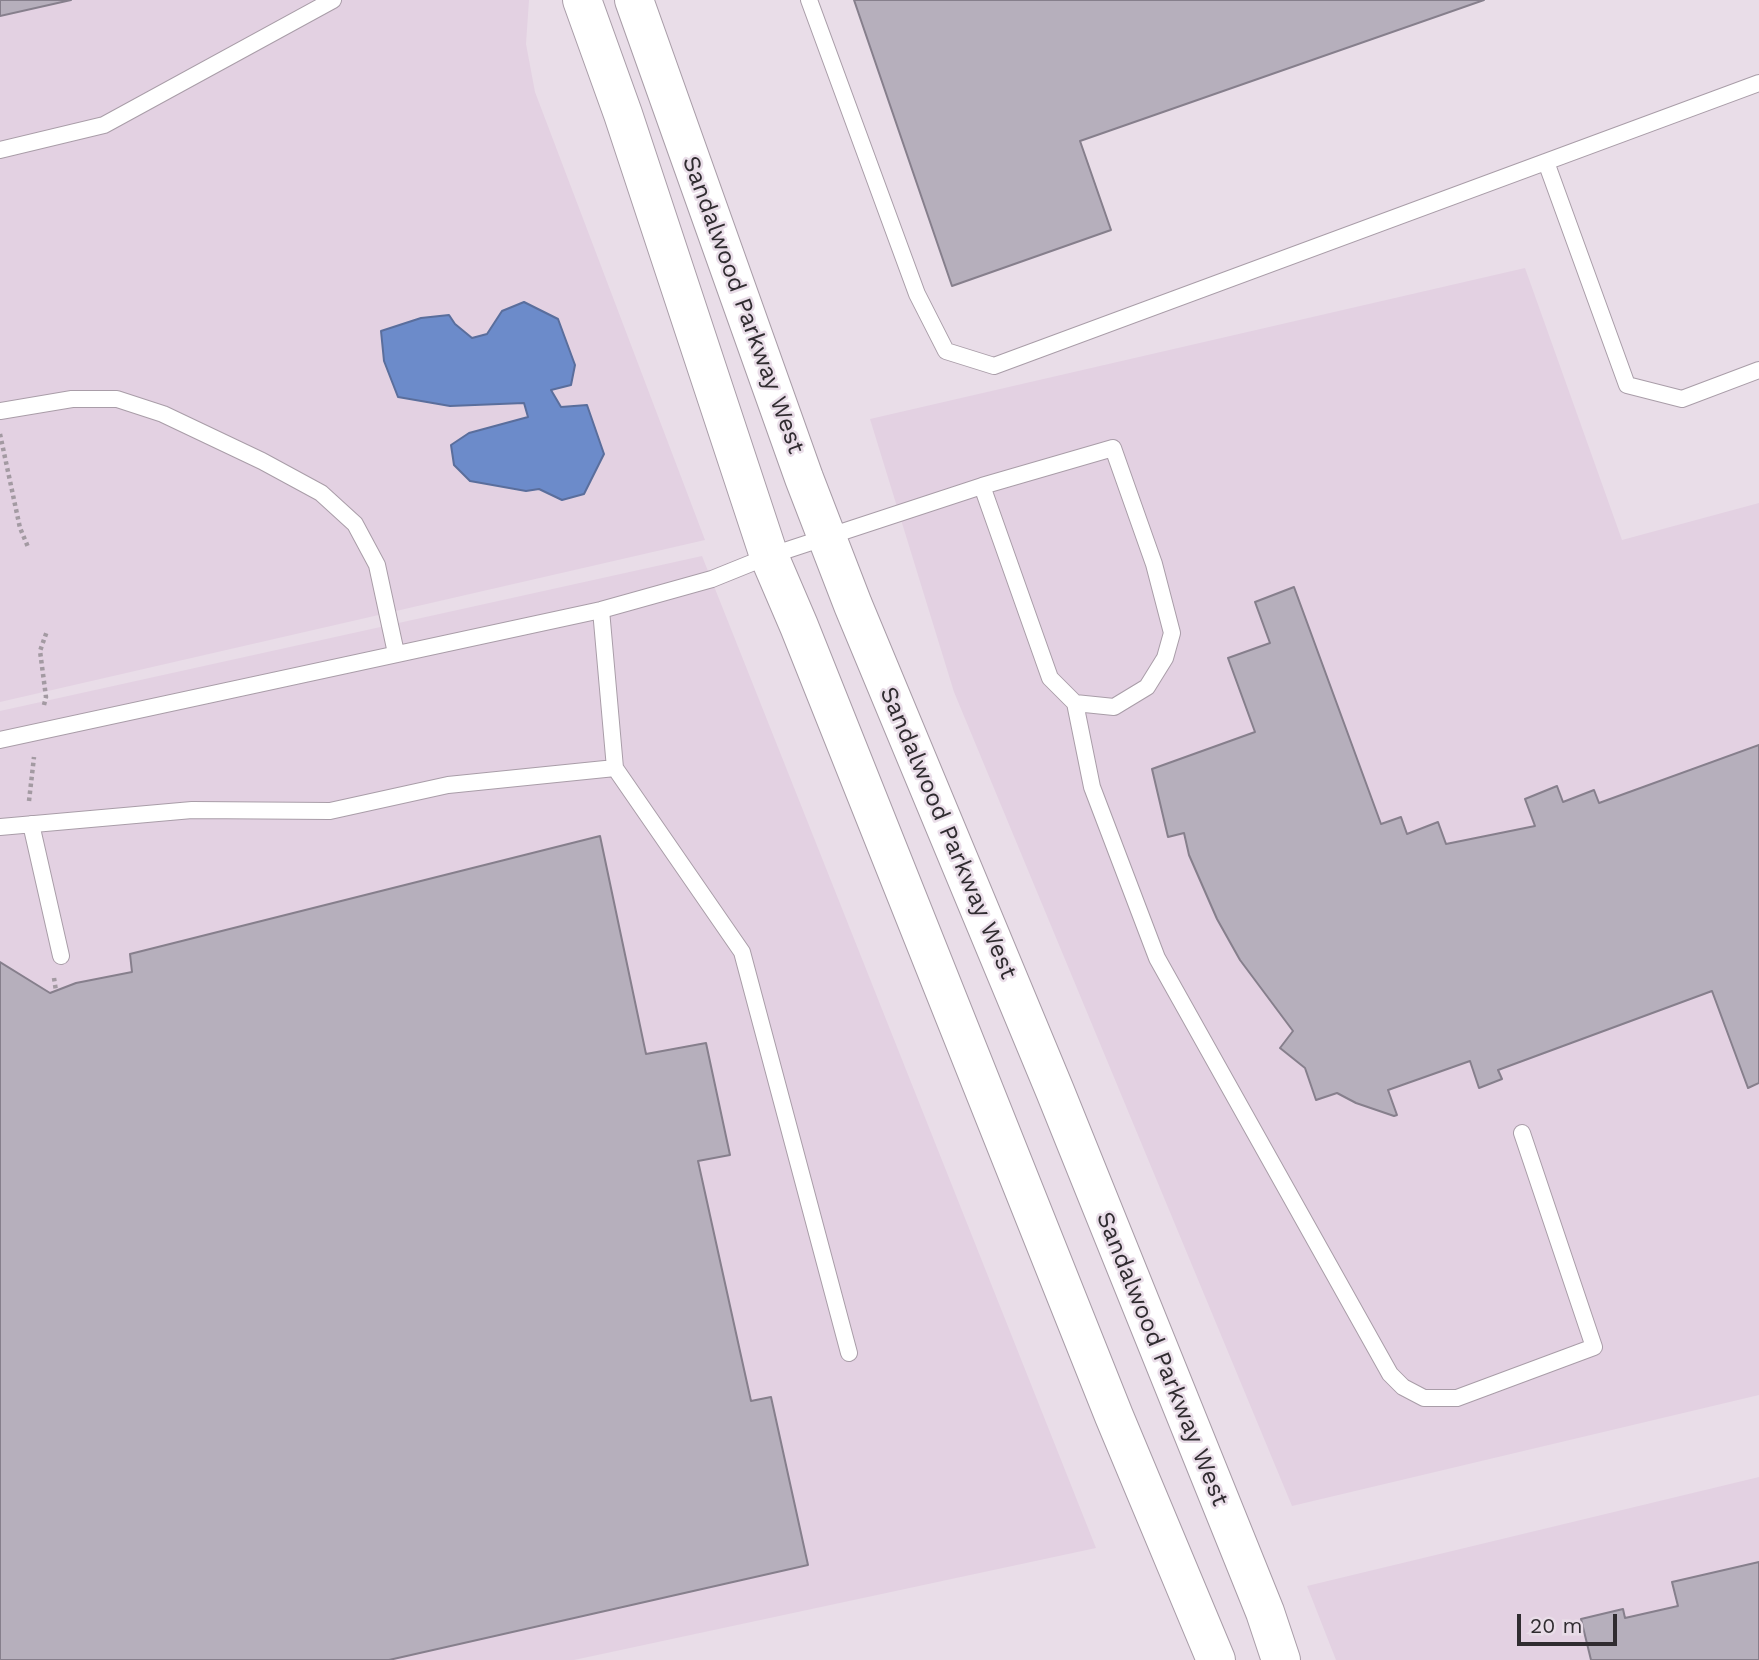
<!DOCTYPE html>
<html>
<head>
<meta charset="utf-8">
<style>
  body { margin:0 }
  #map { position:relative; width:1759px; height:1660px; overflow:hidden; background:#e9dde8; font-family:"Work Sans",sans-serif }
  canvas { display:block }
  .scale { position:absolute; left:1517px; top:1614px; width:100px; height:32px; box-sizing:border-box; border:4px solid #302c30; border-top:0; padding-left:9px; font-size:21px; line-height:24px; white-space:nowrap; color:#302c30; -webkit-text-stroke:5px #e9dde8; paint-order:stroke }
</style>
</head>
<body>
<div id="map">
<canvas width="1759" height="1660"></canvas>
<div class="scale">20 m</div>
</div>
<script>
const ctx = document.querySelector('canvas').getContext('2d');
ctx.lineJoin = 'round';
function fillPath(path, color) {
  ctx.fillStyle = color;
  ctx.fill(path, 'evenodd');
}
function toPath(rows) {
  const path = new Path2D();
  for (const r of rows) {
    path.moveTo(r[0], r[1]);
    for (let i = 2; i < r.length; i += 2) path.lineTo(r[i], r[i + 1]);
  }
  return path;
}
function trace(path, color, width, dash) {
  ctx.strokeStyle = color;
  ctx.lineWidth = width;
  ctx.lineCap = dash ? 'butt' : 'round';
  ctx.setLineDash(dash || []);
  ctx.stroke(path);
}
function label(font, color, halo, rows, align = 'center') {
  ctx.font = font + ' "Work Sans",sans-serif';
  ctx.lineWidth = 5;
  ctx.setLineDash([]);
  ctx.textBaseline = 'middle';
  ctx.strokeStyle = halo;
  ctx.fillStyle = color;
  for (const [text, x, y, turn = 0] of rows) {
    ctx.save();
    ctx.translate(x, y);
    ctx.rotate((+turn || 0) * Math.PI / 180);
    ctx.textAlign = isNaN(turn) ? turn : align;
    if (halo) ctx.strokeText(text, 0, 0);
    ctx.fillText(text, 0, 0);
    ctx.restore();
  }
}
const industrial = toPath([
  [0,0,529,0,526,44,535,92,705,540,0,702],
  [1525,268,1622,540,1759,503,1759,1395,1292,1506,954,692,870,419],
  [702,556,1096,1548,574,1660,0,1660,0,711],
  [1759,1477,1759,1660,1336,1660,1307,1586]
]);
const water = toPath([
  [524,302,558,319,575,365,571,385,551,390,561,407,587,405,604,454,584,494,562,500,539,489,526,491,470,481,454,465,451,445,469,433,528,417,524,403,450,406,398,397,384,361,381,331,421,318,449,315,455,324,472,338,487,334,502,311,524,302]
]);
const building = toPath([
  [0,0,71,0,0,16,0,0],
  [854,0,1484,0,1080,141,1111,230,952,286,854,0],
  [1294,587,1381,824,1401,817,1407,834,1438,822,1446,844,1535,826,1525,799,1557,786,1563,802,1594,790,1599,803,1759,745,1759,1083,1748,1088,1712,991,1498,1070,1502,1079,1479,1088,1470,1061,1388,1090,1397,1115,1394,1116,1356,1103,1337,1093,1316,1100,1305,1068,1280,1048,1293,1031,1240,960,1217,919,1189,855,1184,833,1168,837,1152,769,1255,732,1228,658,1270,643,1255,602,1294,587],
  [600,836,646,1054,706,1043,730,1155,698,1161,751,1401,771,1397,808,1565,389,1660,0,1660,0,962,50,993,76,983,132,972,130,954,600,836],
  [1759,1562,1759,1660,1591,1660,1581,1619,1623,1609,1625,1618,1678,1606,1672,1582,1759,1562]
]);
const path = toPath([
  [0,434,20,528,28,547],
  [44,705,46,697,40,651,47,631],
  [29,801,34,757],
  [54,978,56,991]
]);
const lane = toPath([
  [809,0,917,294,946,351,994,366,1759,83],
  [0,150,104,125,333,0],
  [1546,162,1627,385,1682,399,1759,370],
  [0,411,72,399,117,399,163,414,262,461,321,493,355,524,377,565,396,653],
  [601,610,615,768,742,952,849,1353],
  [1075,703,1092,787,1157,958,1390,1374,1403,1387,1424,1398,1457,1398,1594,1347,1522,1133],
  [0,740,601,610,712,579,769,556,982,486,1113,448,1154,564,1172,633,1165,658,1147,687,1114,707,1075,703,1050,678,982,486],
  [31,824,61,956],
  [0,827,192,810,330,811,448,785,615,768]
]);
const secondary = toPath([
  [582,0,623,114,769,556,799,626,1114,1416,1216,1660],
  [634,0,804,478,853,605,1055,1091,1265,1612,1281,1660]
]);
const streetNames = [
  ["Sandalwood Parkway West",743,305,70],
  ["Sandalwood Parkway West",948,833,67],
  ["Sandalwood Parkway West",1162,1359,68]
];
fillPath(industrial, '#e3d1e2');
fillPath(water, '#6c8bca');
trace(water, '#5a6e9c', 2);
fillPath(building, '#b6afbc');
trace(building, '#867f8c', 2);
trace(lane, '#a99da8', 18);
trace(secondary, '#a99da8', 40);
trace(path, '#a39aa2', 4.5, [3.5, 3.5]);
trace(lane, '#fff', 16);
trace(secondary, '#fff', 38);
label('24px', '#302c30', '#e9dde8', streetNames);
</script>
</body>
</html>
